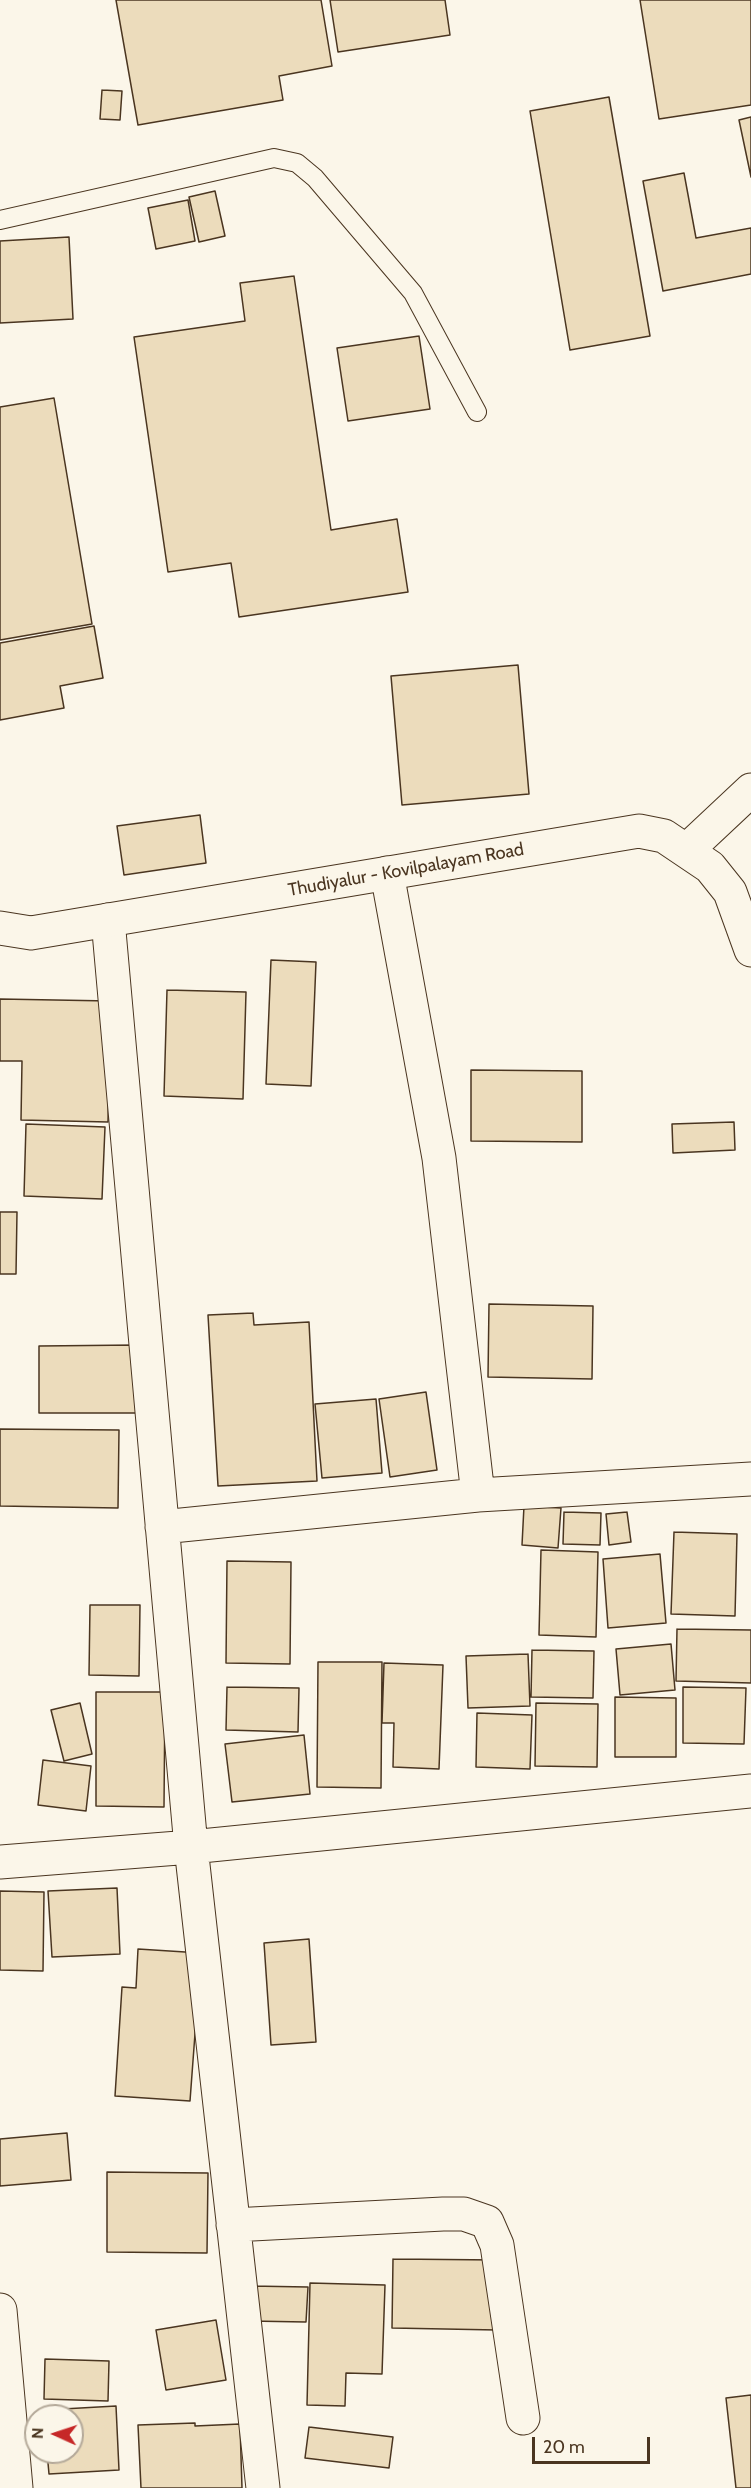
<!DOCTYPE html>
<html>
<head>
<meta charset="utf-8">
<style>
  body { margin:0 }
  #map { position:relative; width:751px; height:2488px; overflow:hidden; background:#fbf6e9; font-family:Cabin,sans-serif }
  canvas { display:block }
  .north { position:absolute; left:24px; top:2404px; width:60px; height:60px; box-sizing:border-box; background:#fbf6e9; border:2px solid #b4a999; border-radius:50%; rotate:273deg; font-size:16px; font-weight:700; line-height:24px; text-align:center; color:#4a3520 }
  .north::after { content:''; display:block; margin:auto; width:21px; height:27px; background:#c62828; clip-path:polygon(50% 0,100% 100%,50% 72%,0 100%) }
  .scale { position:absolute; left:532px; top:2437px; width:118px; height:27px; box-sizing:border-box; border:3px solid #4a3520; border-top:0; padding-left:8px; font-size:18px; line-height:21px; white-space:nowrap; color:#4a3520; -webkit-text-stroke:4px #fbf6e9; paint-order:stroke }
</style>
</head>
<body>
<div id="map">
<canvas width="751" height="2488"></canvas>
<div class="north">N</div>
<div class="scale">20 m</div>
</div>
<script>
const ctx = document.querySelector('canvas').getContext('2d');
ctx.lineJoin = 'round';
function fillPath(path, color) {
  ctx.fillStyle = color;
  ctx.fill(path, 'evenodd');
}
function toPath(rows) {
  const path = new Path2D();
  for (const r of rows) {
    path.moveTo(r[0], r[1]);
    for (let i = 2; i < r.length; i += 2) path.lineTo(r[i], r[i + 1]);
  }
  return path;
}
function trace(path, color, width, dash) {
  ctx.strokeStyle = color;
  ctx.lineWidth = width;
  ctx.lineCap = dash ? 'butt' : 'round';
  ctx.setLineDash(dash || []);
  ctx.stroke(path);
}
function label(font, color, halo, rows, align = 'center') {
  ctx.font = font + ' Cabin,sans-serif';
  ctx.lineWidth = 4.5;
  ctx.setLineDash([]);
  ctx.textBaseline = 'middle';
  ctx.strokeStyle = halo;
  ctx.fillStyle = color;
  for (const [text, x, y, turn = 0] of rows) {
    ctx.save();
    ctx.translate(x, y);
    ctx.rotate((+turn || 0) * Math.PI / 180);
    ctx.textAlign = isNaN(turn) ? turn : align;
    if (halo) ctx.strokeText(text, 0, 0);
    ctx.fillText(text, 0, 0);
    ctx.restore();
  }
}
const building = toPath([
  [116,0,321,0,332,66,279,76,283,100,138,125,116,0],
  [330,0,445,0,450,35,338,52,330,0],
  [640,0,751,0,751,105,659,119,640,0],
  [102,90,122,91,120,120,100,119,102,90],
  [609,97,650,336,570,350,530,111,609,97],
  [751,117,751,177,739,120,751,117],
  [684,173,696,238,751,228,751,274,663,291,643,181,684,173],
  [215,191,225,236,199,242,189,197,215,191],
  [188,200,195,241,156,249,148,208,188,200],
  [69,237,73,319,0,323,0,241,69,237],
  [294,276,331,530,397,519,408,592,239,617,231,563,168,572,134,337,245,321,240,283,294,276],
  [419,336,430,409,348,421,337,348,419,336],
  [54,398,92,624,0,640,0,407,54,398],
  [94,626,103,678,60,686,64,708,0,720,0,643,94,626],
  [518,665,529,794,402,805,391,676,518,665],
  [200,815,206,863,124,875,117,826,200,815],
  [271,960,316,962,311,1086,266,1084,271,960],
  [167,990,246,992,243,1099,164,1096,167,990],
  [0,999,110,1001,108,1122,21,1120,22,1061,0,1061,0,999],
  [471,1070,582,1071,582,1142,471,1141,471,1070],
  [734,1122,735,1150,673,1153,672,1124,734,1122],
  [26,1124,105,1127,102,1199,24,1196,26,1124],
  [0,1212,17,1212,16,1274,0,1274,0,1212],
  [489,1304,593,1306,592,1379,488,1377,489,1304],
  [253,1313,254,1325,309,1322,317,1481,218,1486,208,1315,253,1313],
  [137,1345,137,1413,39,1413,39,1346,137,1345],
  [426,1392,437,1470,390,1477,379,1399,426,1392],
  [376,1399,382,1473,322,1478,315,1404,376,1399],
  [0,1429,119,1430,118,1508,0,1506,0,1429],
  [524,1506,561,1508,558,1548,522,1545,524,1506],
  [564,1512,601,1513,600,1545,563,1544,564,1512],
  [627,1512,631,1542,609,1545,606,1514,627,1512],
  [674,1532,737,1534,735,1616,671,1614,674,1532],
  [541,1550,598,1552,596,1637,539,1635,541,1550],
  [660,1554,666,1623,608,1628,603,1559,660,1554],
  [227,1561,291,1562,290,1664,226,1663,227,1561],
  [90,1605,140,1605,139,1676,89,1675,90,1605],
  [677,1629,751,1630,751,1683,676,1681,677,1629],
  [671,1644,675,1690,620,1695,616,1649,671,1644],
  [532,1650,594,1651,593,1698,531,1697,532,1650],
  [528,1654,530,1706,468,1708,466,1656,528,1654],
  [318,1662,382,1662,381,1788,317,1787,318,1662],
  [384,1663,443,1665,439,1769,393,1767,394,1723,382,1723,384,1663],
  [227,1687,299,1688,298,1732,226,1730,227,1687],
  [683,1687,746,1688,744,1744,683,1743,683,1687],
  [96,1692,165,1692,164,1807,96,1806,96,1692],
  [615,1697,676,1698,676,1757,615,1757,615,1697],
  [80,1703,92,1754,64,1761,51,1710,80,1703],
  [536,1703,598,1704,597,1767,535,1766,536,1703],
  [477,1713,532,1715,530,1769,476,1767,477,1713],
  [304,1735,310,1794,232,1802,225,1744,304,1735],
  [43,1760,91,1766,86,1811,38,1805,43,1760],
  [117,1888,120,1954,52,1957,48,1891,117,1888],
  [0,1891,44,1892,43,1971,0,1970,0,1891],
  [309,1939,316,2042,271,2045,264,1943,309,1939],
  [138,1949,201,1953,190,2101,115,2096,122,1987,136,1988,138,1949],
  [67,2133,71,2180,0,2186,0,2139,67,2133],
  [107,2172,208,2173,207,2253,107,2252,107,2172],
  [393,2259,498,2260,497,2330,392,2328,393,2259],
  [310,2283,385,2285,382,2374,346,2373,345,2406,307,2405,310,2283],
  [250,2286,308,2287,306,2322,249,2321,250,2286],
  [216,2320,226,2380,166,2390,156,2330,216,2320],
  [45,2359,109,2361,108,2401,44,2399,45,2359],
  [751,2395,751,2488,736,2488,726,2398,751,2395],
  [116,2406,119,2470,49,2474,47,2452,72,2452,72,2416,45,2416,45,2410,116,2406],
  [195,2423,195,2426,240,2424,242,2488,141,2488,138,2425,195,2423],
  [309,2427,393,2437,389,2468,305,2458,309,2427]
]);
const lane = toPath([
  [0,220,274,158,297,163,315,178,413,293,477,412]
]);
const street = toPath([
  [687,850,751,790],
  [387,873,439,1158,478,1495],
  [108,920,191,1847,263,2488],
  [162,1527,478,1495,751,1479],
  [0,1862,191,1847,751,1791],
  [233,2225,443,2214,464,2214,487,2222,497,2245,523,2418],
  [0,2310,16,2488]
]);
const secondary = toPath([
  [0,928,31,933,639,831,664,836,710,867,730,892,751,950]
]);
const streetNames = [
  ["Thudiyalur - Kovilpalayam Road",406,870,-10]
];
fillPath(building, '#ecdcbc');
trace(building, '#4a3520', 1.5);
trace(lane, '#4a3520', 20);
trace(street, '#4a3520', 35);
trace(secondary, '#4a3520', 35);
trace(lane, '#fbf6e9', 18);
trace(street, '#fbf6e9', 33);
trace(secondary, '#fbf6e9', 33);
label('18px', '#4a3520', '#fbf6e9', streetNames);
</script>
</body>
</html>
